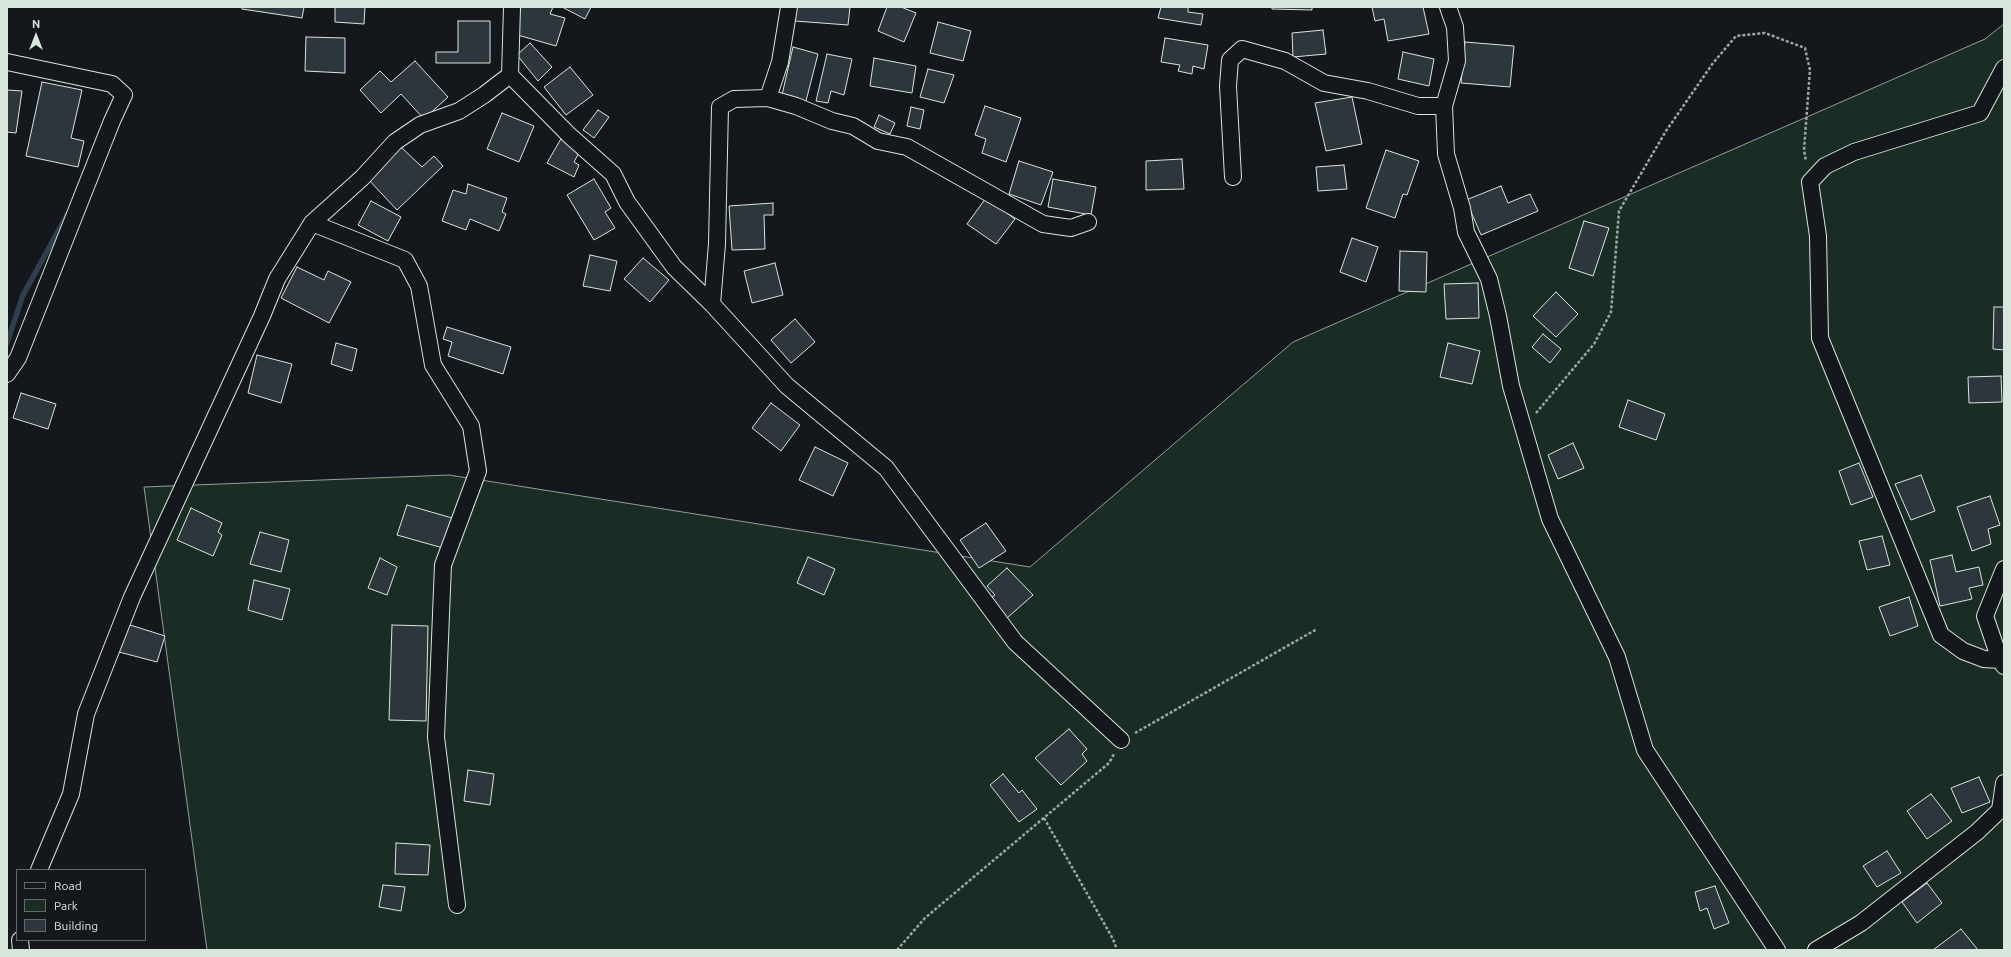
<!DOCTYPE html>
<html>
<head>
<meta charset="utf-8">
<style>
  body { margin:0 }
  #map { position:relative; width:2011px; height:957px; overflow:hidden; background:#14181c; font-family:Ubuntu,sans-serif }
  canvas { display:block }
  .frame { position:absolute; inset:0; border:8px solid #d8e6dc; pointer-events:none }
  .legend { position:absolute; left:16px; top:869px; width:130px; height:72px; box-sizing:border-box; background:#14181c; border:1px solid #626a69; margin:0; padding:5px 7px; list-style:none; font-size:12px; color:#d8e6dc }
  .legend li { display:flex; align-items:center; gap:8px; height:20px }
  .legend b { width:20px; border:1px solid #626a69 }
  .north { position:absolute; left:16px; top:16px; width:40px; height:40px; -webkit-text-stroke:3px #14181c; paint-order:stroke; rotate:0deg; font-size:11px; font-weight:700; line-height:16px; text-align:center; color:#d8e6dc }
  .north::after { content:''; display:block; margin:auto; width:14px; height:18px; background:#d8e6dc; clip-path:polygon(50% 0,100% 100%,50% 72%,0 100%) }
</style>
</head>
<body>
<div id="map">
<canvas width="2011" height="957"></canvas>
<div class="frame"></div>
<ul class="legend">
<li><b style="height:5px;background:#14181c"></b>Road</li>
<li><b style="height:11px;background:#1a2d24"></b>Park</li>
<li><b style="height:11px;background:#2c363c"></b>Building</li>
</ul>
<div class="north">N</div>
</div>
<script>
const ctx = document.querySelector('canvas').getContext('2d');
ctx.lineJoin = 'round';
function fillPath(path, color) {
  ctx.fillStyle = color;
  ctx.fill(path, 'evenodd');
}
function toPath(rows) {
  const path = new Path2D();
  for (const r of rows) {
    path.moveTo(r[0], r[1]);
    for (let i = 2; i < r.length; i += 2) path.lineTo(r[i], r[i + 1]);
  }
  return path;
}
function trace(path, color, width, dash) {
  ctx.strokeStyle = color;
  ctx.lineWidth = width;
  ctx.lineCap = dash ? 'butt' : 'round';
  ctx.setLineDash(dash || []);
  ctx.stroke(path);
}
const green = toPath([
  [2004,24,2004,950,207,950,144,487,449,475,1030,567,1293,342,1985,39,2004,24]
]);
const stream = toPath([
  [7,343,23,295,67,215]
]);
const building = toPath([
  [243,7,304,7,302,18,242,9,243,7],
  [335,7,365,7,364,24,335,22,335,7],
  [521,7,553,7,550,14,565,18,556,46,514,34,521,7],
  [562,7,591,7,585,19,562,7],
  [796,7,850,7,848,25,795,21,796,7],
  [887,7,901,7,916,13,904,42,878,31,887,7],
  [1161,7,1188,7,1188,12,1203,14,1201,25,1158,18,1161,7],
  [1272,7,1312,7,1312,10,1272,9,1272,7],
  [1372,7,1423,7,1429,34,1388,41,1384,19,1375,21,1372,7],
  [458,21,490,21,490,63,436,63,436,52,458,52,458,21],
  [938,22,971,31,963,61,930,53,938,22],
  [1323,30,1326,54,1293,57,1292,33,1323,30],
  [306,37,345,38,345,73,305,71,306,37],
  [1165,38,1208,45,1204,69,1193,66,1192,74,1178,71,1180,65,1161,62,1165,38],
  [1465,42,1514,46,1510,87,1461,83,1465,42],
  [530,43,552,67,538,81,517,55,530,43],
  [793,47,818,54,806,101,782,95,793,47],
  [1403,52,1434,59,1429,86,1398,79,1403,52],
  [827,54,852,59,844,95,831,91,828,103,816,101,827,54],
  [874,58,916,66,912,93,870,86,874,58],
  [415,61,448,97,424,119,401,94,381,113,360,90,380,71,391,82,415,61],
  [570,67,593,95,566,115,544,87,570,67],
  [928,69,954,75,944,103,920,97,928,69],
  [42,82,82,90,71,138,84,141,78,167,26,156,42,82],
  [7,90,22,91,16,133,7,132,7,90],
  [1352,97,1362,144,1326,151,1315,103,1352,97],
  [985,106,1021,118,1006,162,982,153,986,139,975,135,985,106],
  [911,107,924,110,920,129,907,126,911,107],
  [598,110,609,117,594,138,583,130,598,110],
  [502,113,534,126,519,162,487,149,502,113],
  [879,115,895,123,890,134,874,127,879,115],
  [562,137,582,147,574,162,579,165,574,177,547,163,562,137],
  [400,146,422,167,434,156,443,166,397,210,367,178,400,146],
  [1386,150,1419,161,1407,195,1403,194,1395,218,1366,208,1386,150],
  [1182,159,1184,189,1146,190,1146,161,1182,159],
  [1019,161,1053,172,1041,205,1009,194,1019,161],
  [1344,165,1347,189,1318,191,1316,167,1344,165],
  [594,179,611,208,605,212,615,228,594,240,567,195,594,179],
  [1053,179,1096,187,1091,215,1048,207,1053,179],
  [468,184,507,198,502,212,506,214,499,231,470,219,466,230,442,221,453,190,466,194,468,184],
  [1501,186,1508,203,1530,194,1538,211,1481,235,1466,200,1501,186],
  [986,198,1015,219,996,244,967,224,986,198],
  [371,201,401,217,388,241,358,225,371,201],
  [773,203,773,215,764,215,765,249,732,250,729,206,773,203],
  [1584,221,1609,228,1593,276,1569,268,1584,221],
  [1352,238,1378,247,1366,282,1340,272,1352,238],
  [1400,251,1427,252,1426,292,1399,291,1400,251],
  [590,255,617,261,610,291,583,286,590,255],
  [643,258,669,280,650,302,624,279,643,258],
  [775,263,783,295,752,303,744,271,775,263],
  [297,267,324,280,328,271,351,282,329,323,281,298,297,267],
  [1478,283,1479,318,1446,319,1444,284,1478,283],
  [1556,292,1578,314,1556,337,1533,316,1556,292],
  [1994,307,2004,307,2004,350,1993,349,1994,307],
  [795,319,815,342,791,363,771,340,795,319],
  [447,327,511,347,503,374,448,356,452,342,443,339,447,327],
  [1543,334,1561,349,1550,363,1532,347,1543,334],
  [336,343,357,349,352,371,331,364,336,343],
  [1448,343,1480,351,1472,384,1440,377,1448,343],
  [257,355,292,364,281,403,248,393,257,355],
  [2001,376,2002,402,1969,403,1968,377,2001,376],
  [21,393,56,404,48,429,13,418,21,393],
  [1628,400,1665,414,1656,440,1619,427,1628,400],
  [771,403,800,425,781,451,752,428,771,403],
  [1573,443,1584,468,1558,479,1548,455,1573,443],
  [815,447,848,463,833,496,799,480,815,447],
  [1859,463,1873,497,1851,505,1839,471,1859,463],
  [1921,475,1935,511,1911,520,1895,484,1921,475],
  [1990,496,2000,525,1988,529,1991,544,1972,551,1957,507,1990,496],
  [407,505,452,518,443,548,397,535,407,505],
  [191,508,222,523,218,532,222,535,213,556,177,540,191,508],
  [986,523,1006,551,979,568,960,540,986,523],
  [260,532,289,540,281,572,250,564,260,532],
  [1882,536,1890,565,1867,570,1859,541,1882,536],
  [1952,555,1956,572,1979,567,1983,585,1969,588,1972,599,1940,606,1930,560,1952,555],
  [808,557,835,569,824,595,797,583,808,557],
  [380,558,397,567,387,595,368,588,380,558],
  [1007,568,1033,595,1007,618,990,598,995,595,987,586,1007,568],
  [254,580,290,589,282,620,248,610,254,580],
  [1909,597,1918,626,1890,636,1879,607,1909,597],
  [127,624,165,636,157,662,119,652,127,624],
  [392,625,428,626,426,721,389,720,392,625],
  [1069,729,1087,749,1082,754,1087,761,1061,785,1035,758,1069,729],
  [468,770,494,774,490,805,464,801,468,770],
  [1003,774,1019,793,1022,790,1037,809,1019,822,990,785,1003,774],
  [1979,777,1990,802,1962,813,1951,788,1979,777],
  [1931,794,1952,821,1927,839,1907,811,1931,794],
  [396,843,430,845,428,875,395,874,396,843],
  [1887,851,1901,873,1877,887,1863,866,1887,851],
  [1927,883,1942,903,1917,923,1902,902,1927,883],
  [383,885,405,887,401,911,379,907,383,885],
  [1715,886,1729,923,1714,929,1707,908,1700,911,1695,892,1715,886],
  [1961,929,1978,950,1933,950,1961,929]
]);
const path = toPath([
  [1536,413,1594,344,1611,312,1619,211,1666,131,1713,63,1736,36,1765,33,1805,48,1810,70,1804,150,1806,161],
  [1135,733,1317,629],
  [1044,818,1113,939,1117,950],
  [897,950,925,918,1109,763,1114,754]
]);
const street = toPath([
  [7,62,112,84,124,95,112,121,18,358,7,374],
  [2004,68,1980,113,1854,152,1825,166,1810,182,1818,236,1820,338,1941,635,1963,651,1984,659,2000,660,2004,666],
  [510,75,569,135,613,174,627,202,674,267,712,304,787,386,886,468,1015,642,1121,740],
  [768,98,780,62,789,7],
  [1444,106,1457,61,1455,27,1448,7],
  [1233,177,1228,86,1230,60,1242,49,1285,61,1324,83,1368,91,1418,106,1444,106,1446,154,1462,208,1466,232,1489,279,1498,316,1511,386,1550,519,1617,657,1645,750,1777,950],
  [312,223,405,260,419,286,433,365,471,426,478,471,443,565,436,737,457,905],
  [712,304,717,244,720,107,734,99,768,98,796,106,832,121,853,126,878,141,907,147,1043,224,1071,228,1088,222],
  [2004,569,1985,616,2000,660,2004,662],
  [39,870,71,794,86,714,132,597,262,316,277,279,312,223,362,178,395,142,420,125,459,111,484,95,510,75,512,7],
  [20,940,21,950],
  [1816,950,1861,923,1977,832,2000,810,2004,783]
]);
fillPath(green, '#1a2d24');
trace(green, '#939e99', 1);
trace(stream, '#2f3f4d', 5.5);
fillPath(building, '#2c363c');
trace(building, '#d8e6dc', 1);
trace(street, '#d8e6dc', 18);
trace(path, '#9da8a2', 2.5, [3, 2]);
trace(street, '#14181c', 16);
</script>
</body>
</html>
